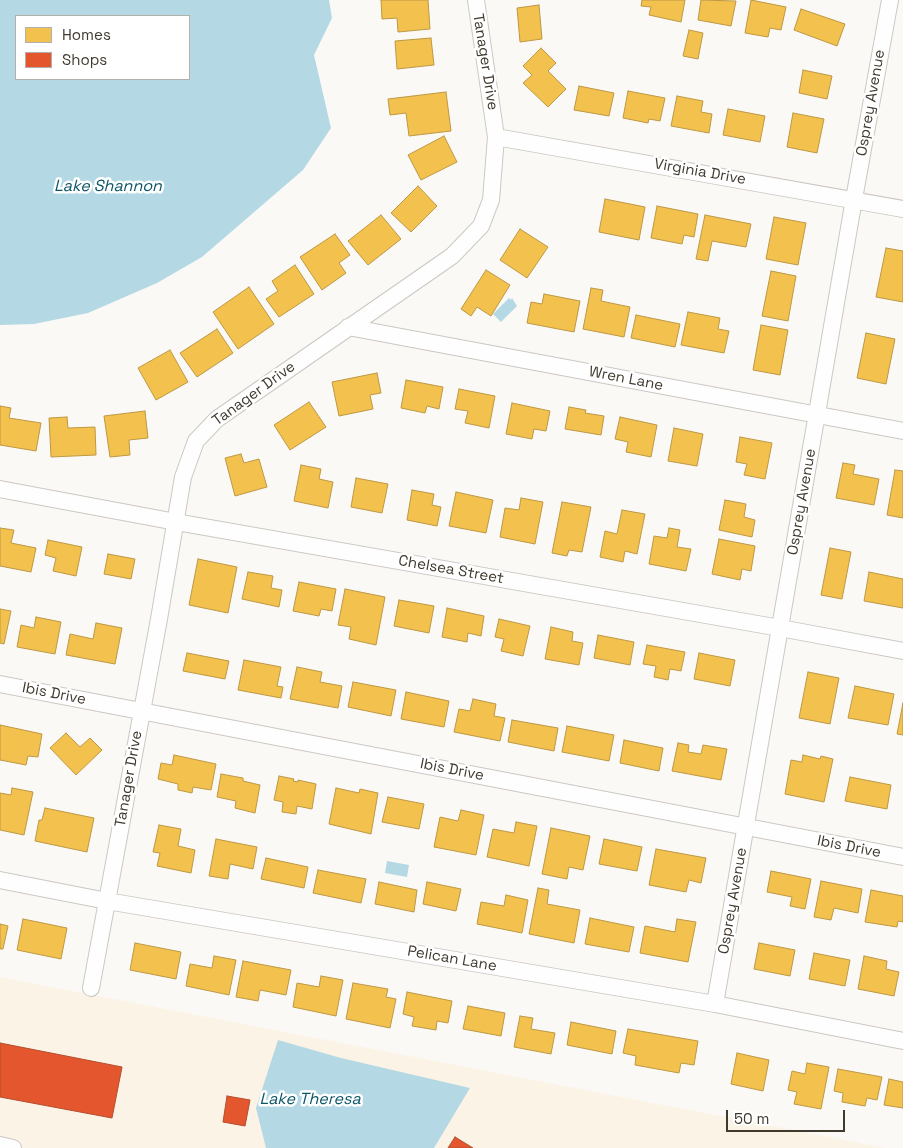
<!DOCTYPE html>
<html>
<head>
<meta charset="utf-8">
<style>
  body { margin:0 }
  #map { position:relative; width:903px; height:1148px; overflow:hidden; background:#fbf9f6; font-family:"Space Grotesk",sans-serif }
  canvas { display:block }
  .legend { position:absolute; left:15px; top:15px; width:175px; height:65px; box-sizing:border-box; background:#fff; border:1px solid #b3b0ab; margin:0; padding:6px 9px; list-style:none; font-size:15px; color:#40392e }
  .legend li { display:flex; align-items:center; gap:10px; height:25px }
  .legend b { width:25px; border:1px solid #b3b0ab }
  .scale { position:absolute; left:726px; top:1110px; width:119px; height:22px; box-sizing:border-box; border:2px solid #40392e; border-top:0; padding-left:6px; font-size:15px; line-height:18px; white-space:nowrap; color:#40392e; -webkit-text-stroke:4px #fff; paint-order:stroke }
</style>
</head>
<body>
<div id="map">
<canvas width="903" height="1148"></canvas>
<ul class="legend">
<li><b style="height:14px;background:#f2c14e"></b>Homes</li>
<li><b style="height:14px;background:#e4572e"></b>Shops</li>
</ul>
<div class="scale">50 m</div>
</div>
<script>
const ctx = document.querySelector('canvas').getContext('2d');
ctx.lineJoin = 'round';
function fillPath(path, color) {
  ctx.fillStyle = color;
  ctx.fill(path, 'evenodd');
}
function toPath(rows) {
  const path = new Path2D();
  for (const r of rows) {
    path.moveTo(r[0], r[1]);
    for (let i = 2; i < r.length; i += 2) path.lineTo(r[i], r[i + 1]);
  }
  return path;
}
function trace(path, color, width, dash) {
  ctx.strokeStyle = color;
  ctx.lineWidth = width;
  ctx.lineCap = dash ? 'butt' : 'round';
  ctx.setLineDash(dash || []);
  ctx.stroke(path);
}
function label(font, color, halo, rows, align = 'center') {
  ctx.font = font + ' "Space Grotesk",sans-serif';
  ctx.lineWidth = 5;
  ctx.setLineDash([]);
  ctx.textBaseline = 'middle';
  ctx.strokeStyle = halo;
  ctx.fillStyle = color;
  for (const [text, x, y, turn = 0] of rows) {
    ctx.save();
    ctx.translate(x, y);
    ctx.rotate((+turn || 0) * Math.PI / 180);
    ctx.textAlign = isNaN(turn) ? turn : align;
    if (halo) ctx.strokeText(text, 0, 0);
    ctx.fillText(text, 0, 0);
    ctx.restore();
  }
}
const built = toPath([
  [0,977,886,1148,0,1148]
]);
const water = toPath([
  [0,0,329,0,332,18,314,55,331,128,303,170,202,257,157,283,88,313,34,324,0,325],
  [16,16,189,16,189,79,16,79],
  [509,298,511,300,512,298,517,306,501,322,493,314],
  [387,861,409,865,407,877,385,873],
  [278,1040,341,1058,470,1088,434,1148,266,1148,256,1108]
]);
const homes = toPath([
  [381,0,428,0,430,29,398,32,397,18,382,19,381,0],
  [642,0,685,0,681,22,649,15,651,7,641,6,642,0],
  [701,0,736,1,731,26,698,20,701,0],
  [751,0,786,7,781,30,770,28,768,37,745,33,751,0],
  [539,5,542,39,520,42,517,8,539,5],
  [801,9,845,24,837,46,794,30,801,9],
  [689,30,703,33,698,59,683,56,689,30],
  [431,38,434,65,397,69,395,41,431,38],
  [541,48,556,63,548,71,566,89,548,107,523,83,532,75,523,66,541,48],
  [803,70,832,76,827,99,799,93,803,70],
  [579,86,614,93,609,116,574,110,579,86],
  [628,91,665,98,660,121,649,119,648,123,623,118,628,91],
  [446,92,451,131,409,136,406,113,390,115,388,99,446,92],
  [677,96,703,101,701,112,712,114,709,133,671,126,677,96],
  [728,109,765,116,760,142,723,135,728,109],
  [793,113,824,119,817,153,787,147,793,113],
  [444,136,457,162,421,180,408,155,444,136],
  [418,186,437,206,411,232,391,213,418,186],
  [605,199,645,207,639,240,599,232,605,199],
  [657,206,698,214,694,237,684,235,682,244,651,238,657,206],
  [381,215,401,239,368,265,348,241,381,215],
  [705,215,751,224,746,247,712,241,708,261,696,259,705,215],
  [774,217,806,223,798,265,766,259,774,217],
  [520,229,548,247,527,278,500,260,520,229],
  [335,234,350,255,339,263,346,273,322,290,300,257,335,234],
  [886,248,903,251,903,302,876,297,886,248],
  [295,265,314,294,279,317,266,299,278,291,272,281,295,265],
  [486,270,510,285,491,316,477,307,471,316,461,309,486,270],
  [771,271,796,276,788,321,762,316,771,271],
  [249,287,274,324,238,349,213,312,249,287],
  [591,288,603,290,601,301,630,307,624,337,583,329,591,288],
  [544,294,580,301,574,332,527,323,531,302,542,304,544,294],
  [688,312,720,318,718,329,729,331,724,353,681,345,688,312],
  [636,315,680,324,675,347,631,338,636,315],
  [761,325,788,330,780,375,753,370,761,325],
  [217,329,233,353,197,377,180,353,217,329],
  [866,333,895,339,886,384,857,378,866,333],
  [170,350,188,382,156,400,138,368,170,350],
  [377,373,381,393,370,395,373,409,339,416,332,382,377,373],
  [406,380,443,387,439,409,427,406,425,413,401,408,406,380],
  [459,389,495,396,489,428,465,423,468,411,455,409,459,389],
  [309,402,326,427,290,450,274,425,309,402],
  [512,403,550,411,546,431,534,429,532,439,506,434,512,403],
  [0,406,11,408,9,418,41,423,36,451,0,445,0,406],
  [569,407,586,410,585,413,604,416,601,435,565,429,569,407],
  [145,411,148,438,129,440,130,455,110,457,104,416,145,411],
  [67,417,68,428,95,427,96,455,51,457,49,418,67,417],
  [620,417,657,425,651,457,626,452,628,442,615,439,620,417],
  [674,428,703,434,697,466,668,461,674,428],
  [740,437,772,443,765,479,744,475,747,464,736,462,740,437],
  [241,454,244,463,259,459,267,487,235,496,225,458,241,454],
  [843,463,855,465,853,474,879,479,874,505,836,498,843,463],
  [301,465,321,469,319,479,333,482,328,508,294,501,301,465],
  [895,470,903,471,903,518,887,515,895,470],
  [356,478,388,484,382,513,351,507,356,478],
  [412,490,434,494,432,505,441,507,437,526,407,520,412,490],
  [456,492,493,500,486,533,449,526,456,492],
  [521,498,543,502,535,544,500,537,505,508,519,510,521,498],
  [725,500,746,504,744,517,755,520,752,537,719,530,725,500],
  [562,502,591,507,582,552,569,550,567,556,552,553,562,502],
  [622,510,645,514,637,554,625,551,623,562,600,557,605,531,617,534,622,510],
  [0,528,14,530,11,543,36,548,31,572,0,566,0,528],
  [669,528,680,530,677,547,691,549,686,571,649,564,654,536,667,538,669,528],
  [719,539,755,546,751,571,742,569,740,580,712,574,719,539],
  [48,540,82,547,76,576,53,571,56,558,45,555,48,540],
  [830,548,851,552,842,599,821,595,830,548],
  [108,554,135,559,131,579,104,574,108,554],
  [198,559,237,567,228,613,189,605,198,559],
  [248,572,273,576,271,588,282,590,279,607,242,599,248,572],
  [869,572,903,579,903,608,864,601,869,572],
  [299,582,336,589,332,611,321,609,319,616,293,611,299,582],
  [345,589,385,597,376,645,349,639,351,627,338,625,345,589],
  [399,600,434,606,429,633,394,626,399,600],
  [447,608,484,616,481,636,468,633,467,642,442,637,447,608],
  [0,609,11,611,4,644,0,643,0,609],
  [36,617,61,622,55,654,17,647,21,625,34,628,36,617],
  [499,619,530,626,523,656,501,651,504,639,495,637,499,619],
  [96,623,122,628,115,664,66,655,70,634,93,639,96,623],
  [551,627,573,632,572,641,583,643,579,665,545,659,551,627],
  [598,635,634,642,630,665,594,658,598,635],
  [647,645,685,652,681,671,670,669,668,680,654,677,656,666,643,664,647,645],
  [187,653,229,661,225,679,183,671,187,653],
  [699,653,735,660,730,686,694,679,699,653],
  [244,660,281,667,277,686,283,687,281,698,238,690,244,660],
  [297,667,322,672,320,682,342,686,338,708,290,699,297,667],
  [808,672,839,678,830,724,799,718,808,672],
  [353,682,396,690,391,716,348,707,353,682],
  [855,686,894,694,888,725,848,718,855,686],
  [406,692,449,701,444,727,401,719,406,692],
  [473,699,496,704,494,716,505,718,500,741,454,732,459,709,470,711,473,699],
  [903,703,903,735,897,734,903,703],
  [512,720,558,728,554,751,508,742,512,720],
  [0,725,42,734,38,757,28,756,26,765,0,760,0,725],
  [567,726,614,735,609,761,562,752,567,726],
  [66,733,80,747,90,738,102,750,76,775,50,748,66,733],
  [624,740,663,748,659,771,620,763,624,740],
  [678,743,689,745,688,752,701,754,703,745,727,749,721,780,672,771,678,743],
  [174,755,216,764,211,790,193,787,192,793,178,790,178,784,158,779,161,763,172,765,174,755],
  [803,755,820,759,821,756,833,759,824,802,785,794,791,760,802,762,803,755],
  [221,774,243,778,243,781,260,785,255,813,235,808,236,801,217,797,221,774],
  [279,776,294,779,293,781,298,782,298,780,316,784,312,809,297,806,296,814,282,812,283,802,274,800,279,776],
  [850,777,891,785,887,809,845,801,850,777],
  [12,788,33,792,24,835,0,830,0,793,11,795,12,788],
  [336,788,359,793,360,789,378,793,371,834,329,824,336,788],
  [388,797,424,804,419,829,382,822,388,797],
  [45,808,94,818,87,852,35,841,39,820,42,820,45,808],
  [461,810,484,815,476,855,434,847,440,817,458,821,461,810],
  [516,822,537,826,529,866,487,857,493,829,514,833,516,822],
  [159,825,181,829,178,846,195,850,191,873,157,866,160,853,153,852,159,825],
  [551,828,590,836,583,870,569,867,567,879,542,874,551,828],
  [216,839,257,847,253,869,230,864,228,879,209,876,216,839],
  [604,839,642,847,637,871,599,864,604,839],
  [656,849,706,858,701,883,689,880,686,892,649,885,656,849],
  [266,858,308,867,304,888,261,879,266,858],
  [318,870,366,879,361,903,313,893,318,870],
  [771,871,811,879,805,909,790,906,792,897,767,892,771,871],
  [821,881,862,889,858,913,834,908,831,920,814,917,821,881],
  [379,882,417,890,414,912,375,904,379,882],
  [427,882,461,889,456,911,423,904,427,882],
  [538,888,549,890,547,904,580,910,574,943,529,934,538,888],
  [871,890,903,896,903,922,898,921,897,927,865,922,871,890],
  [506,895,528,900,522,933,477,924,481,902,504,906,506,895],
  [590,918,634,927,629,952,585,944,590,918],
  [23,919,67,928,61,959,17,950,23,919],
  [677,919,696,922,688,962,640,953,645,926,675,932,677,919],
  [0,924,8,926,3,949,0,949,0,924],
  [135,943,181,952,176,979,130,970,135,943],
  [759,943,795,950,790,976,754,969,759,943],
  [814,953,850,960,845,986,809,979,814,953],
  [214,956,236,960,229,995,186,986,190,964,212,968,214,956],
  [864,956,887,961,886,969,899,972,894,996,858,989,864,956],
  [243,961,291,970,286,995,260,990,258,1001,236,997,243,961],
  [321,976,343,980,336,1016,293,1007,297,983,319,987,321,976],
  [353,983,388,989,386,997,396,999,390,1028,346,1019,353,983],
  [407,992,452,1001,448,1023,437,1021,436,1030,412,1026,414,1017,403,1014,407,992],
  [468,1006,505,1013,501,1036,463,1029,468,1006],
  [520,1016,533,1018,531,1029,555,1033,551,1054,514,1047,520,1016],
  [571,1022,616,1031,612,1054,567,1045,571,1022],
  [628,1029,698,1041,694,1065,681,1063,679,1073,635,1065,636,1056,623,1053,628,1029],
  [737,1053,769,1060,763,1091,731,1084,737,1053],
  [807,1063,829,1067,821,1109,794,1104,797,1092,788,1090,792,1071,805,1074,807,1063],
  [838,1069,882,1077,877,1100,867,1098,865,1106,842,1102,843,1093,834,1091,838,1069],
  [889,1079,903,1082,903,1108,884,1105,889,1079]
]);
const shops = toPath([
  [0,1043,122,1067,112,1118,0,1097,0,1043],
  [227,1096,250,1100,245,1126,223,1122,227,1096],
  [455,1137,473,1148,448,1148,455,1137]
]);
const street = toPath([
  [496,137,903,209],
  [348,327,903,431],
  [0,489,176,522,780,628,903,651],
  [0,684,903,857],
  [0,880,107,901,715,1004,903,1041],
  [91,988,159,619,183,477,196,441,217,419,452,256,481,226,491,200,496,137,476,0],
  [715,1004,854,199,890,0],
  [0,1145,13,1148]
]);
const streetNames = [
  ["Tanager Drive",485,62,81],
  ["Osprey Avenue",871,103,-80],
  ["Virginia Drive",700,172,10],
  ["Wren Lane",626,379,11],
  ["Tanager Drive",254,394,-36],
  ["Osprey Avenue",802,502,-80],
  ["Chelsea Street",451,570,10],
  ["Ibis Drive",54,694,11],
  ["Ibis Drive",452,770,11],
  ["Tanager Drive",129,779,-80],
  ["Ibis Drive",849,847,11],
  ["Osprey Avenue",733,901,-80],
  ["Pelican Lane",452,959,10]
];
const waterNames = [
  ["Lake Shannon",108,187],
  ["Lake Theresa",310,1100]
];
fillPath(built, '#fcf3e7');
fillPath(water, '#b4d9e4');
fillPath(homes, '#f2c14e');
trace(homes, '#bd9844', 1);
fillPath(shops, '#e4572e');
trace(shops, '#b34e2e', 1);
trace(street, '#ccc8c2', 18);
trace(street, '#fefefe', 16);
label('15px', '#40392e', '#fff', streetNames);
label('italic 16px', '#0b5668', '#fff', waterNames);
</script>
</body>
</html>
